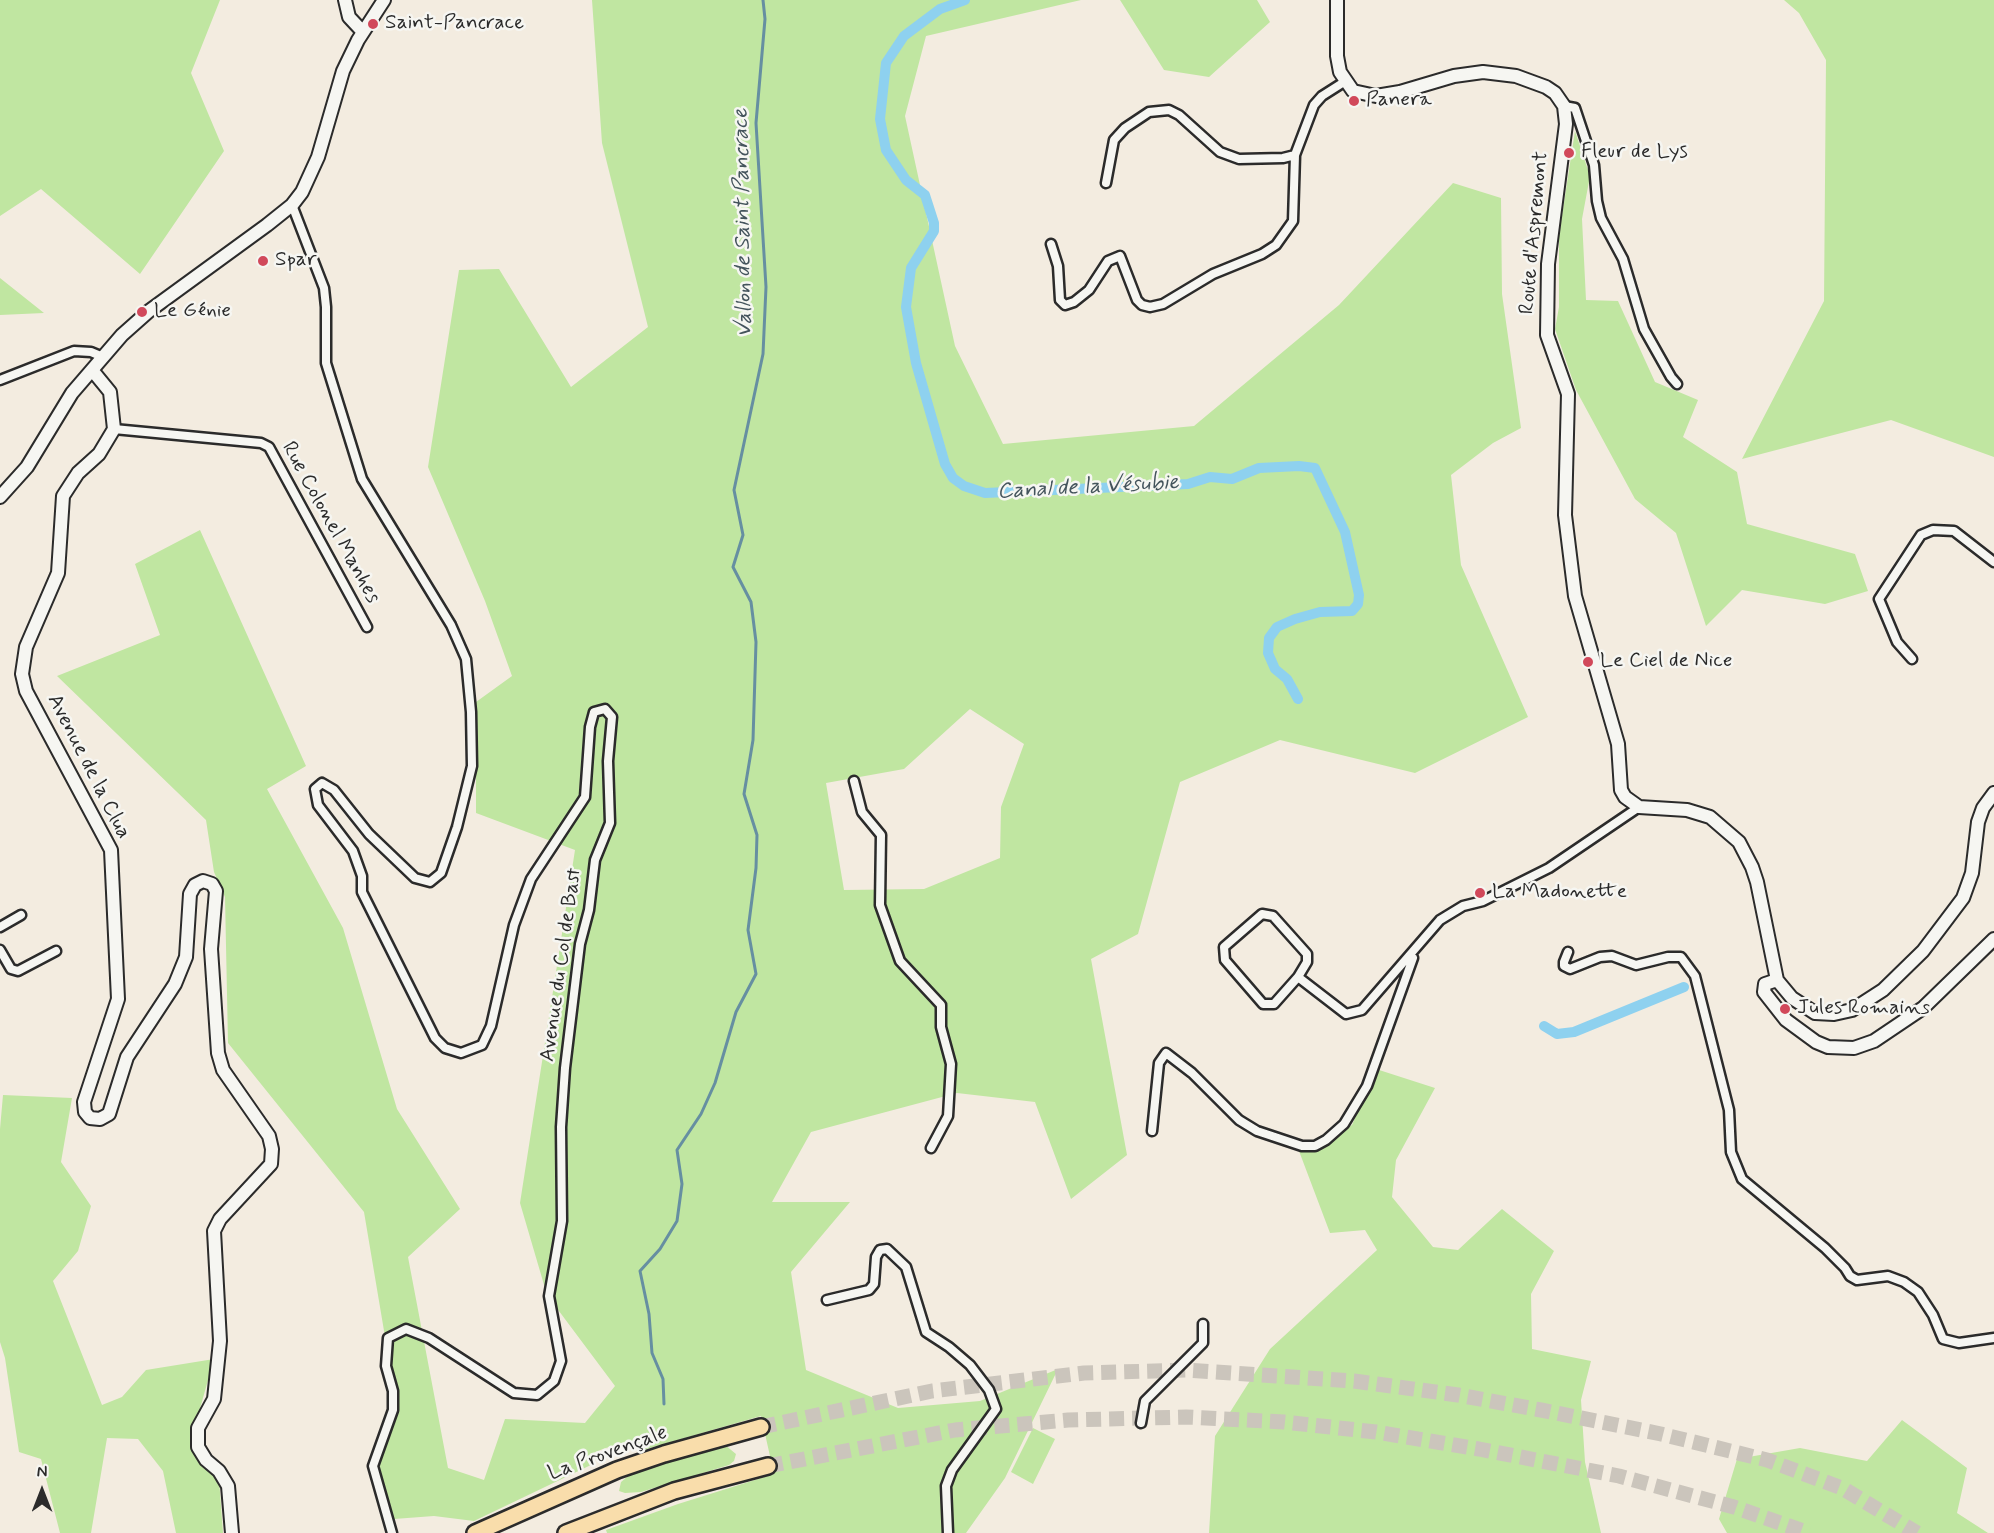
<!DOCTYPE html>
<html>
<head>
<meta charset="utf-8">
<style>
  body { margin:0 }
  #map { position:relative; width:1994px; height:1533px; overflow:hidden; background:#f3ece0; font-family:Mynerve,sans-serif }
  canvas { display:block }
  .north { position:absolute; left:12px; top:1461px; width:60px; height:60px; -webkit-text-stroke:4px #f6f6f2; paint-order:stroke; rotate:0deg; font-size:16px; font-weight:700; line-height:24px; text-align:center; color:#2b2b2b }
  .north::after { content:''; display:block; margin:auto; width:21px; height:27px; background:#2b2b2b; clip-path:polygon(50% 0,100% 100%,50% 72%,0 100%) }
</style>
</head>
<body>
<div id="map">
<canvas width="1994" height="1533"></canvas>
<div class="north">N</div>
</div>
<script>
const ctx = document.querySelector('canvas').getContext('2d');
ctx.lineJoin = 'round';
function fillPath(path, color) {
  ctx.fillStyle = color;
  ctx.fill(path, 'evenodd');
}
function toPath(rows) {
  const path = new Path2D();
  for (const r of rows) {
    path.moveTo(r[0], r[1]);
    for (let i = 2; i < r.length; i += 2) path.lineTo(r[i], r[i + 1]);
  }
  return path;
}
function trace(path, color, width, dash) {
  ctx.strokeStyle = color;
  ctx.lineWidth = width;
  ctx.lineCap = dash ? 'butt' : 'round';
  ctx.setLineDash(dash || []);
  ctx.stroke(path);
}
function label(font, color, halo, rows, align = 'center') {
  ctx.font = font + ' Mynerve,sans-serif';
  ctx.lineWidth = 5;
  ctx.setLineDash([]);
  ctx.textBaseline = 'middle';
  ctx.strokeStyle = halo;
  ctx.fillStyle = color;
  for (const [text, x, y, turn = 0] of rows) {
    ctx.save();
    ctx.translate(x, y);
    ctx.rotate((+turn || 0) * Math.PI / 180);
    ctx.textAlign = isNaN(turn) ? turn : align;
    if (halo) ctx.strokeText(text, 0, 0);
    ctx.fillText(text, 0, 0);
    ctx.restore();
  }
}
const green = toPath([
  [0,0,220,0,191,73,224,151,140,274,41,189,0,216],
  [592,0,1081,0,926,36,905,116,955,346,1003,444,1194,426,1339,305,1453,183,1501,198,1502,294,1521,428,1493,443,1451,475,1461,565,1528,717,1415,773,1280,740,1180,782,1138,934,1091,959,1127,1155,1071,1199,1035,1102,957,1093,811,1132,772,1202,850,1202,791,1272,806,1370,898,1408,980,1401,1058,1369,1005,1478,966,1533,607,1533,606,1530,678,1504,774,1474,761,1416,643,1450,640,1443,623,1448,621,1443,603,1449,590,1454,593,1464,474,1521,434,1516,394,1519,378,1466,380,1449,393,1424,396,1402,364,1212,228,1043,225,897,214,872,206,820,57,676,160,635,135,564,200,530,306,766,267,789,343,928,397,1109,460,1209,408,1257,448,1468,484,1480,505,1419,585,1423,615,1386,547,1295,520,1203,575,850,476,813,476,702,512,676,485,601,428,467,459,270,499,269,571,387,648,327,602,143],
  [970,709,1024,744,1001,807,1000,858,924,889,844,890,826,783,904,769],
  [1120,0,1257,0,1270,22,1209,77,1164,70],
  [1784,0,1994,0,1994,457,1891,420,1742,459,1824,301,1826,60,1799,13],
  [1575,131,1590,176,1582,219,1586,300,1618,301,1655,382,1698,400,1683,437,1737,472,1747,524,1855,554,1868,591,1825,604,1742,590,1706,626,1676,533,1635,499,1576,390,1555,329,1559,307,1559,235],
  [0,278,44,313,0,315],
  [1376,1069,1435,1088,1396,1160,1392,1197,1433,1247,1458,1250,1502,1209,1554,1251,1531,1294,1532,1349,1591,1361,1581,1400,1585,1462,1601,1533,1209,1533,1215,1436,1270,1349,1377,1250,1365,1230,1330,1233,1299,1151,1352,1125],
  [3,1095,72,1098,61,1162,91,1206,78,1251,53,1281,102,1405,122,1397,146,1370,214,1359,199,1412,191,1432,198,1459,219,1479,223,1533,176,1533,163,1471,138,1439,107,1438,91,1533,60,1533,41,1459,19,1452,5,1358,0,1342,0,1129],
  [1902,1420,1967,1468,1957,1513,1988,1533,1727,1533,1719,1519,1737,1459,1800,1448,1867,1461],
  [1033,1428,1055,1439,1033,1484,1011,1472],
  [725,1445,736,1454,734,1461,729,1465,641,1492,625,1493,619,1491,621,1482,627,1477,645,1469]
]);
const stream = toPath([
  [664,1404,663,1379,652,1353,649,1314,640,1271,660,1249,677,1221,682,1184,677,1150,701,1114,715,1083,736,1012,756,974,748,930,756,868,757,835,744,794,753,740,756,642,751,602,733,567,743,535,734,490,763,354,766,287,756,123,765,19,763,0]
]);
const canal = toPath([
  [965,0,940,9,904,36,886,63,880,119,886,150,906,180,925,195,934,223,934,231,911,268,906,307,916,363,945,464,953,478,964,486,985,493,1188,484,1210,477,1232,479,1259,468,1299,466,1315,468,1345,532,1359,595,1358,604,1352,611,1320,612,1295,619,1277,627,1269,638,1268,653,1275,669,1287,679,1298,699],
  [1544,1026,1557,1034,1574,1032,1684,987]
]);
const highwayTunnel = toPath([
  [761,1427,932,1391,1084,1373,1186,1370,1354,1381,1458,1395,1541,1410,1661,1434,1767,1460,1842,1488,1917,1533],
  [768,1466,955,1430,1068,1420,1186,1417,1284,1422,1376,1432,1479,1449,1619,1476,1734,1507,1809,1533]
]);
const street = toPath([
  [1564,106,1575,108,1594,165,1597,201,1601,218,1623,259,1644,329,1671,377,1677,384],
  [1106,183,1114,140,1125,128,1149,112,1169,110,1179,115,1220,152,1239,159,1283,158,1295,155,1314,105,1322,96,1344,82],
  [292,205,324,288,326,307,326,363,362,479,451,625,466,659,471,712,472,766,457,827,441,873,430,882,415,878,369,834,334,790,322,783,315,789,318,805,353,851,362,876,362,892,435,1038,445,1048,461,1053,482,1045,491,1026,514,925,531,879,585,797,590,727,594,712,605,709,612,717,608,761,610,823,595,860,589,910,580,944,565,1068,561,1127,562,1221,549,1296,561,1361,554,1381,537,1395,514,1393,429,1338,406,1329,388,1338,386,1366,393,1391,393,1410,373,1466,392,1533],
  [1051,244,1058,266,1060,300,1065,305,1074,302,1089,290,1108,261,1120,256,1137,300,1142,305,1150,307,1163,304,1213,274,1262,254,1276,245,1293,221,1295,155],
  [0,380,74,351,91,352,103,357],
  [114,429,261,443,269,447,367,627],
  [1912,659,1897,642,1879,599,1921,535,1933,530,1954,531,1994,562],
  [854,781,862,812,881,835,880,905,900,961,941,1005,941,1027,951,1064,948,1116,931,1148],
  [0,927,21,915],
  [0,950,11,969,18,971,56,951],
  [1568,952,1564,962,1564,966,1570,969,1600,957,1612,956,1636,965,1668,957,1681,957,1695,976,1729,1110,1731,1152,1742,1179,1825,1248,1845,1268,1850,1276,1857,1280,1888,1276,1904,1282,1918,1292,1933,1315,1943,1339,1959,1343,1994,1338],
  [1298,977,1274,1004,1263,1004,1225,960,1224,947,1262,914,1273,916,1307,954,1307,962,1298,977,1346,1014,1362,1010,1440,920,1463,906,1483,901,1549,868,1639,807],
  [1152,1131,1159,1063,1166,1053,1192,1073,1239,1120,1257,1131,1302,1146,1315,1146,1326,1140,1344,1124,1367,1086,1413,958],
  [827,1300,869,1290,874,1284,876,1257,880,1250,887,1249,906,1267,926,1332,949,1347,970,1365,989,1390,996,1409,952,1470,946,1486,948,1533],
  [1141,1423,1145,1401,1203,1343,1203,1324]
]);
const secondary = toPath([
  [345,0,349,17,363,32],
  [1337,0,1337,56,1340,72,1353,91,1376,96,1400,92,1454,76,1483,72,1516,76,1546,87,1555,93,1564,106,1566,124,1548,264,1547,335,1568,394,1565,515,1575,596,1618,744,1621,790,1625,797,1639,807,1687,810,1710,817,1739,842,1752,867,1757,882,1777,980],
  [92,370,110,392,114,429,99,454,78,473,63,496,58,573,26,647,22,674,26,691,111,850,118,999,84,1102,85,1112,90,1118,100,1119,109,1114,127,1057,175,984,186,957,190,894,195,885,203,881,212,884,216,891,211,949,218,1053,223,1070,269,1136,272,1149,271,1164,220,1219,214,1231,220,1341,214,1399,198,1428,198,1447,206,1460,219,1471,228,1486,232,1533],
  [0,497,27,467,72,393,122,335,149,311,267,225,292,205,302,192,318,157,343,71,358,40,384,0],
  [1777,980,1792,998,1815,1013,1834,1014,1852,1010,1883,990,1923,951,1963,898,1972,873,1978,822,1983,808,1994,793],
  [1777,980,1765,984,1764,992,1786,1020,1816,1042,1828,1047,1854,1048,1874,1041,1923,1008,1994,939]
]);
const highway = toPath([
  [475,1533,617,1470,664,1454,761,1427],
  [566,1533,674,1491,768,1466]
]);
const markers = [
  [373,24,6,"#d1495b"],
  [1354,101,6,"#d1495b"],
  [1569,153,6,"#d1495b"],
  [263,261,6,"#d1495b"],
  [142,312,6,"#d1495b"],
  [1588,662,6,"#d1495b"],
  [1480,893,6,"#d1495b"],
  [1785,1009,6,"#d1495b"]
];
const poiNames = [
  ["Saint-Pancrace",385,24],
  ["Panera",1366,101],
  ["Fleur de Lys",1581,153],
  ["Spar",275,261],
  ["Le Génie",154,312],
  ["Le Ciel de Nice",1600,662],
  ["La Madonette",1492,893],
  ["Jules Romains",1797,1009]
];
const streetNames = [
  ["Route d'Aspremont",1535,233,-85],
  ["Rue Colonel Manhes",330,523,61],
  ["Avenue de la Clua",88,767,63],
  ["Avenue du Col de Bast",562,965,-82],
  ["La Provençale",608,1454,-20]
];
const waterNames = [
  ["Vallon de Saint Pancrace",744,223,-91],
  ["Canal de la Vésubie",1088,488,-3]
];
fillPath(green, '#c0e6a1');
trace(stream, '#668fa1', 3);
trace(canal, '#8ed1ef', 10);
trace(highwayTunnel, '#cbc5bc', 15, [15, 8]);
trace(street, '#2b2b2b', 13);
trace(secondary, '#2b2b2b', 16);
trace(highway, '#2b2b2b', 20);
trace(street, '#f6f6f2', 8);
trace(secondary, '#f6f6f2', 12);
trace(highway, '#f9ddab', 15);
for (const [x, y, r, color] of markers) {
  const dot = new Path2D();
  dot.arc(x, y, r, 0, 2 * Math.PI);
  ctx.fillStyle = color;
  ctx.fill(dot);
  trace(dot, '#f6f6f2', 2);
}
label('21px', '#2b2b2b', '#f6f6f2', poiNames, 'left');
label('21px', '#2b2b2b', '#f6f6f2', streetNames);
label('italic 22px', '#44545c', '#f6f6f2', waterNames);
</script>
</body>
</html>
